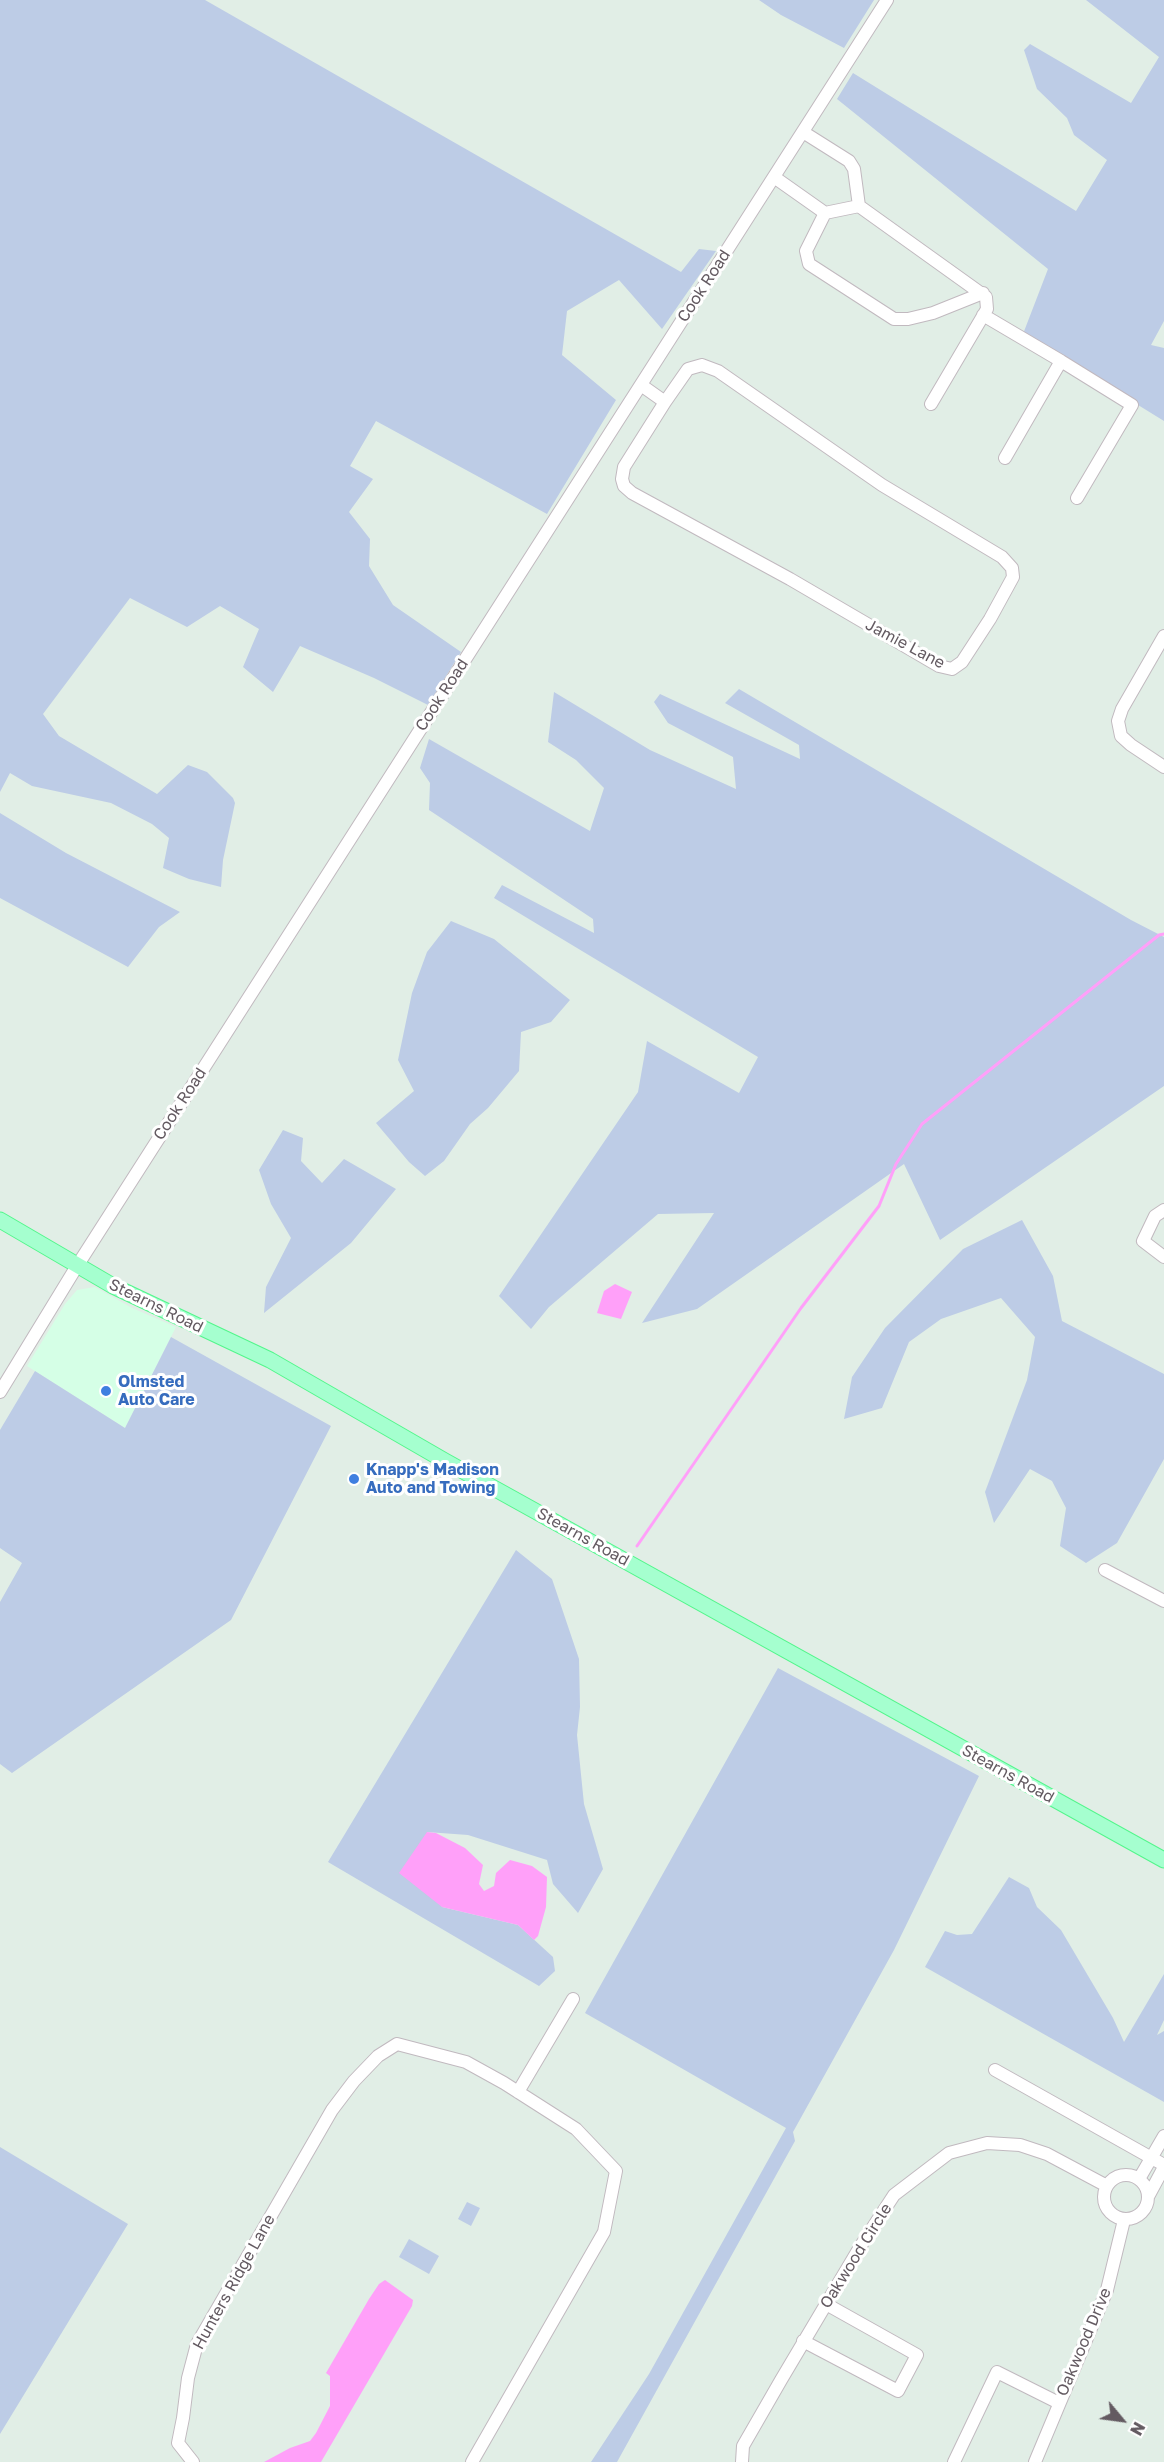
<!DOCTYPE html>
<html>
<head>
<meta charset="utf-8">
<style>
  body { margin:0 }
  #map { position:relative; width:1164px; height:2462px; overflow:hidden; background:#e1eee6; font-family:"Golos Text",sans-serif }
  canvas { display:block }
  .north { position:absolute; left:1092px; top:2390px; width:60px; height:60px; -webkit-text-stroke:4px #fff; paint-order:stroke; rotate:119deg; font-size:16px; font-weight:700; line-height:24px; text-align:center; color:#635a61 }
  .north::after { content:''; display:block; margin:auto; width:21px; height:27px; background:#635a61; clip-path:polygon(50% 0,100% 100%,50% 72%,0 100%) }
</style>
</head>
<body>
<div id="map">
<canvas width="1164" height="2462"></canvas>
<div class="north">N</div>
</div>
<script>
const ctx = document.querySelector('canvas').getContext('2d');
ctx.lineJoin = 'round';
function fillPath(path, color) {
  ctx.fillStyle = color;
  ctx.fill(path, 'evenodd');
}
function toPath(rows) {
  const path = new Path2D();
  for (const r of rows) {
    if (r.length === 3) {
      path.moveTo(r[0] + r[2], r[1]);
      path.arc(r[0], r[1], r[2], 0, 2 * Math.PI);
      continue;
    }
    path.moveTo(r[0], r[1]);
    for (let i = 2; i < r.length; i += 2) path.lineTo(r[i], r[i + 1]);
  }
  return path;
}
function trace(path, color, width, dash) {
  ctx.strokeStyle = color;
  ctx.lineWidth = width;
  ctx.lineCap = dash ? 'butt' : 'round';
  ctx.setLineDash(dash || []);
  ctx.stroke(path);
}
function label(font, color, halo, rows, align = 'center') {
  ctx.font = font + ' "Golos Text",sans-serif';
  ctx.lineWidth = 6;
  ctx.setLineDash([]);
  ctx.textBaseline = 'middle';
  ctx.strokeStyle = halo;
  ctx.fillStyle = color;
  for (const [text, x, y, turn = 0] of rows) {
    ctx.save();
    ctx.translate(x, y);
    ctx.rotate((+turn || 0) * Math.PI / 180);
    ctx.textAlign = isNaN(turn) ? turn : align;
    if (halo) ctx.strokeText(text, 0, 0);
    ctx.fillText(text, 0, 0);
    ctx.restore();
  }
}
const commercial = toPath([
  [95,1287,132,1308,176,1327,125,1428,27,1366,65,1304,77,1290]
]);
const green = toPath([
  [0,0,205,0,681,272,699,249,716,251,662,329,619,280,567,311,562,355,616,400,547,514,376,421,350,466,373,479,349,512,370,539,369,566,393,605,461,652,428,705,374,678,300,646,273,692,243,667,259,629,220,606,187,627,130,598,43,714,59,736,157,794,188,765,207,772,233,798,235,803,223,860,221,887,189,879,163,868,169,838,152,824,111,803,32,786,10,773,0,792],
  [759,0,874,0,844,48,781,15],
  [1086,0,1164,0,1164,321,1151,345,1164,348,1164,421,1023,334,1048,269,837,99,853,73,1076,211,1107,160,1074,135,1067,118,1037,89,1024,50,1030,44,1131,103,1159,57],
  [739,689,1131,920,1164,937,1164,1086,940,1240,904,1164,697,1309,642,1323,714,1213,658,1214,549,1307,531,1329,499,1296,638,1092,647,1041,739,1093,758,1057,494,898,502,885,594,933,593,919,429,810,430,783,420,768,429,739,590,831,604,788,576,760,548,742,554,692,650,750,736,789,733,757,668,723,654,702,660,694,800,759,799,745,725,703],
  [0,813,66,853,180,912,159,927,128,967,0,898],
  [451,921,494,939,570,1000,551,1022,521,1032,519,1071,488,1108,470,1124,444,1161,425,1176,409,1162,376,1123,414,1091,398,1060,412,993,427,952],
  [283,1130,303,1138,301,1161,322,1183,344,1159,396,1189,351,1243,264,1313,266,1287,291,1238,271,1204,259,1170],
  [1022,1220,1053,1276,1062,1321,1164,1374,1164,1459,1117,1543,1086,1563,1060,1546,1066,1508,1052,1481,1030,1469,994,1523,985,1492,1027,1380,1035,1337,1001,1298,941,1319,909,1342,882,1408,844,1419,852,1377,885,1328,963,1249],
  [171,1337,331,1426,231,1620,12,1773,0,1764,0,1602,22,1563,0,1548,0,1430,35,1371,125,1428],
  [516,1550,552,1579,579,1659,580,1707,577,1735,584,1804,603,1869,578,1913,553,1884,547,1860,468,1835,427,1832,442,1907,518,1925,553,1957,555,1971,539,1986,328,1862],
  [778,1668,979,1776,894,1950,793,2132,795,2141,617,2462,591,2462,649,2374,786,2128,585,2013],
  [1009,1877,1029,1888,1037,1907,1061,1930,1113,2018,1124,2042,1164,1974,1164,2020,1157,2035,1164,2031,1164,2102,925,1967,945,1931,957,1935,972,1934],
  [0,2147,128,2224,0,2434],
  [467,2202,480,2208,471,2226,458,2219],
  [409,2239,439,2256,429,2274,399,2257]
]);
const water = toPath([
  [615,1284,632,1292,621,1319,597,1313,604,1291],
  [427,1832,436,1833,465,1848,483,1865,479,1884,484,1891,494,1886,496,1873,510,1860,532,1866,547,1877,546,1907,538,1936,534,1940,518,1925,442,1907,399,1873],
  [385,2280,413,2300,412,2306,321,2462,264,2462,290,2448,310,2441,316,2433,330,2406,330,2376,326,2373,369,2299,379,2284]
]);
const stream = toPath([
  [637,1546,801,1308,879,1206,896,1164,922,1124,1159,935,1164,934]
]);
const minor = toPath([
  [803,132,849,161,854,169,859,206,986,297,987,309,931,404],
  [774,177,825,213,806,251,809,264,894,319,908,319,933,313,983,293],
  [825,213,859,206],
  [983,315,1061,361,1005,458],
  [1061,361,1132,405,1077,498],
  [702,365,718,371,882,485,1002,557,1012,568,1013,577,990,619,962,662,952,669,939,666,790,579,632,493,624,486,622,479,624,467,665,402,688,369,702,365],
  [641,385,665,402],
  [1164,636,1122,709,1118,721,1121,736,1131,745,1164,767],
  [1164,1210,1155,1216,1143,1241,1164,1257],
  [0,1392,77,1266,887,0],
  [1105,1570,1164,1601],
  [995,2070,1164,2165],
  [518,2092,573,1999],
  [1126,2197,22],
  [1139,2179,1164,2136],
  [1149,2195,1164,2167],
  [803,2341,898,2391,917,2355,826,2304],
  [193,2462,178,2443,183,2418,188,2378,197,2344,332,2110,354,2081,378,2056,397,2044,466,2062,504,2083,576,2129,616,2171,604,2232,472,2462],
  [742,2462,743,2446,781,2380,860,2247,894,2195,949,2153,987,2143,1020,2145,1047,2154,1107,2186],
  [954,2462,997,2372,1059,2403],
  [1035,2462,1107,2290,1124,2220]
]);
const major = toPath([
  [0,1220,113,1286,270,1360,445,1461,1164,1860]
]);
const markers = [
  [106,1391,6,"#3f7fe0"],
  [354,1479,6,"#3f7fe0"]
];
const streetNames = [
  ["Cook Road",704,286,-57],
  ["Jamie Lane",905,644,28],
  ["Cook Road",442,695,-57],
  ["Cook Road",180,1104,-57],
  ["Stearns Road",156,1306,26],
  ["Stearns Road",583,1537,29],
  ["Stearns Road",1008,1774,29],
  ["Oakwood Circle",856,2256,-58],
  ["Hunters Ridge Lane",234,2282,-61],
  ["Oakwood Drive",1084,2342,-67]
];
const shopNames = [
  ["Olmsted",118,1382],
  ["Auto Care",118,1400],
  ["Knapp's Madison",366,1470],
  ["Auto and Towing",366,1488]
];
fillPath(commercial, '#d5ffe6');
fillPath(green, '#bdcce6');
fillPath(water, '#ffa0f9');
trace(stream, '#ffa0f9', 3);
trace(minor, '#c1b9bf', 14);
trace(major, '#52f68b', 17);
trace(minor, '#fff', 12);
trace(major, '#a5ffcf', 15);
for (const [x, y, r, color] of markers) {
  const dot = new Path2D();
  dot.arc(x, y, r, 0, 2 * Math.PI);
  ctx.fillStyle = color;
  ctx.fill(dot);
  trace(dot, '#fff', 2);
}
label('16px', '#635a61', '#fff', streetNames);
label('bold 16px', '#366cbe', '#fff', shopNames, 'left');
</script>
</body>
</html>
